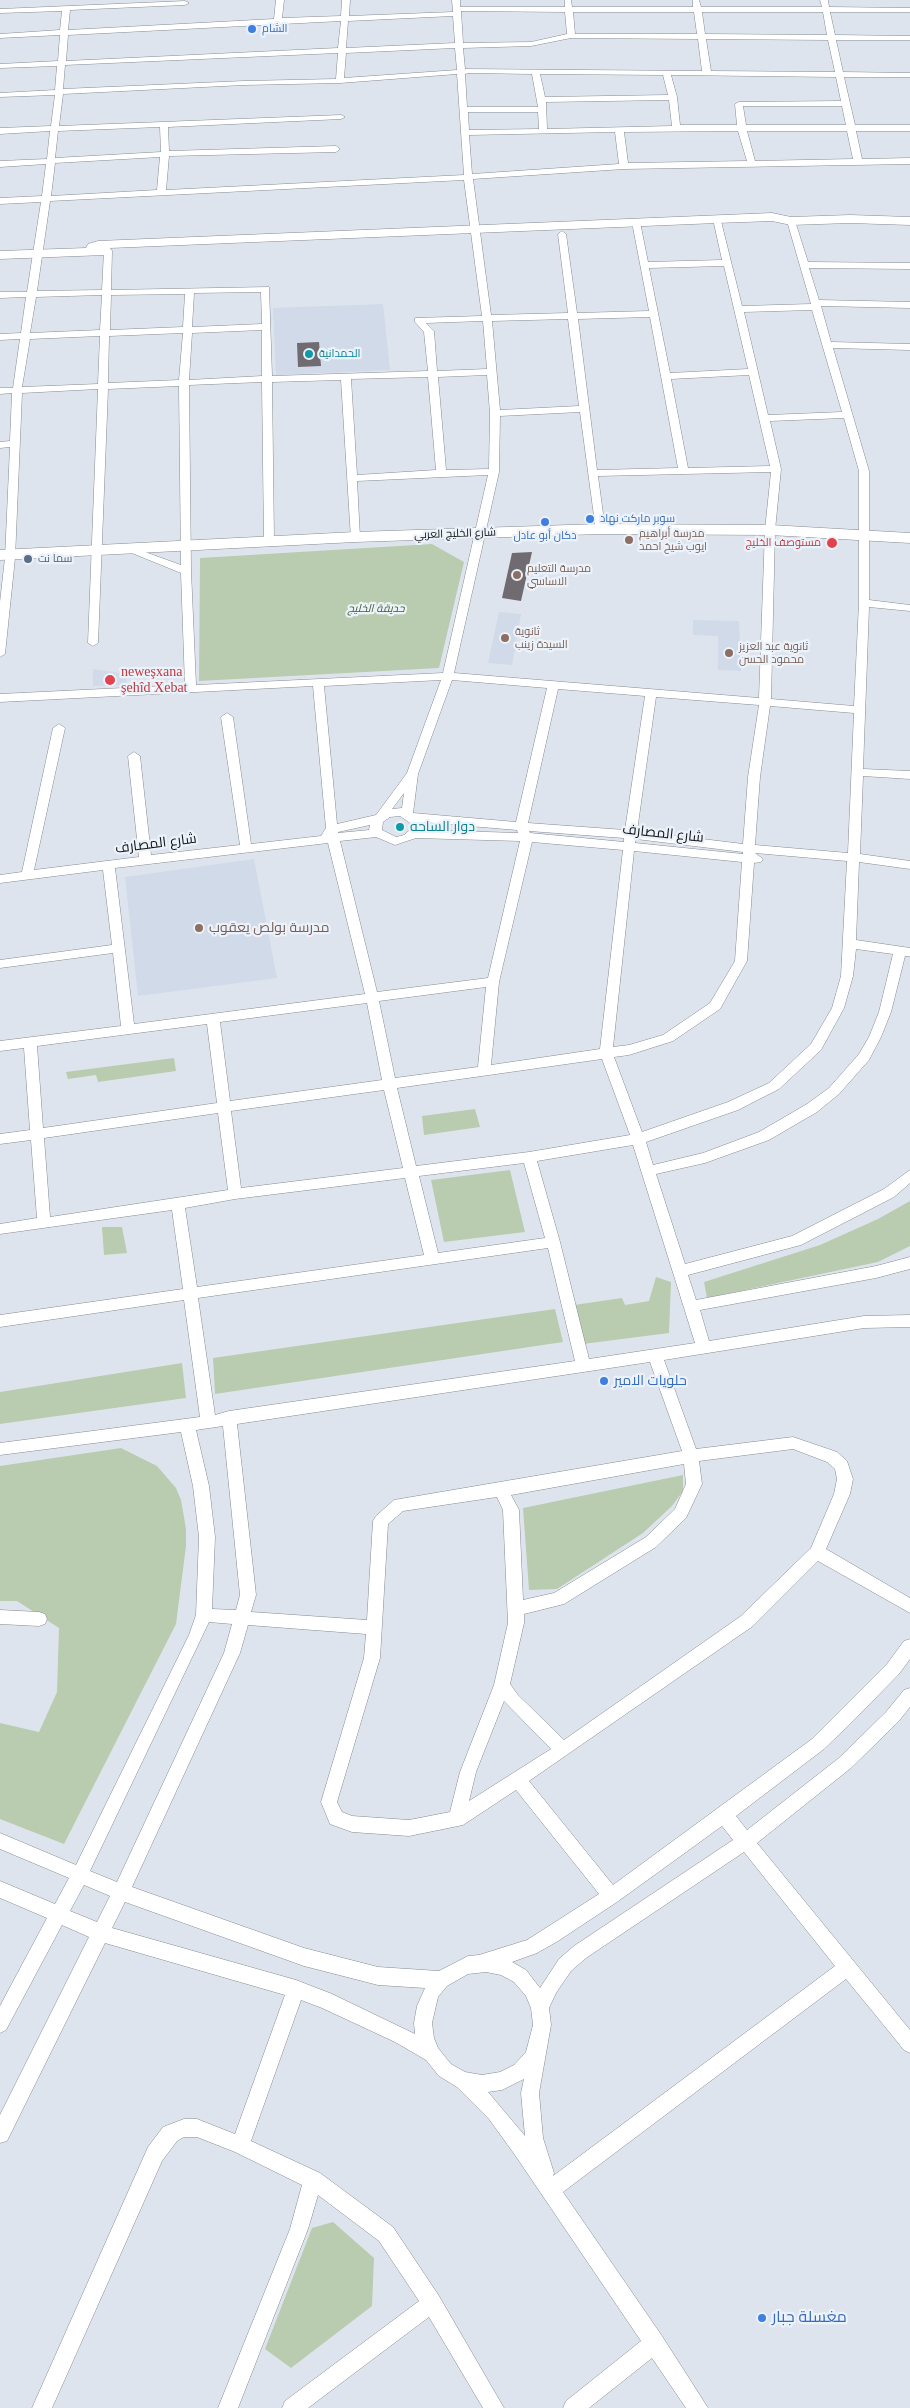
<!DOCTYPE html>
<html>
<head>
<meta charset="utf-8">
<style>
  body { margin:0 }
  canvas { display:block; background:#dee4ed }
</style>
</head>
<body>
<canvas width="910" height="2408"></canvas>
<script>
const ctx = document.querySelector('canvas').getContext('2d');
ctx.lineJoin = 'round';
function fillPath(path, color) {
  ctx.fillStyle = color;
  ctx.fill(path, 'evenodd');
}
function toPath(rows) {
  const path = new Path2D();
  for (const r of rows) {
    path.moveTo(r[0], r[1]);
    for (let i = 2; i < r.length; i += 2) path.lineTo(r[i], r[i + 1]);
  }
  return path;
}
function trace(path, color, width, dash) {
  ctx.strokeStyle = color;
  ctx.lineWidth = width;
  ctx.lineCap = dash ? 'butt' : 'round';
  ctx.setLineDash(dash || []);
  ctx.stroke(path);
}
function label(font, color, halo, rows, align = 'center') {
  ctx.font = font + ' "Times New Roman",Cairo,serif';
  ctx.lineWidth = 4.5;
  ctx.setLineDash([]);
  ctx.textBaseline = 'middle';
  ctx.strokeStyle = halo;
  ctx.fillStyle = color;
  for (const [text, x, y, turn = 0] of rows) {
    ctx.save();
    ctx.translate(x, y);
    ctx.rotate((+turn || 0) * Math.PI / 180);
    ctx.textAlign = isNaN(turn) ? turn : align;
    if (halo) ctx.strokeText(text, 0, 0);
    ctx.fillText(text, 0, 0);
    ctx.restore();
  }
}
const built = toPath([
  [383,304,390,370,276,375,273,308],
  [499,612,521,614,512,665,488,663],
  [693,620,739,621,741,671,718,670,718,636,693,635],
  [93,669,127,674,126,685,93,686],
  [254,859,277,978,138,996,125,877]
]);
const green = toPath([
  [432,544,464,562,439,668,199,681,200,558],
  [174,1058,176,1071,98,1082,96,1075,68,1079,66,1072],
  [475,1109,480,1127,424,1135,422,1116],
  [510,1170,525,1232,444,1242,431,1180],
  [910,1201,910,1246,878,1262,707,1298,704,1282,820,1245,878,1219],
  [102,1227,122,1227,127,1253,104,1255],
  [656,1277,671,1282,669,1333,583,1344,574,1305,622,1298,625,1305,649,1301],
  [555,1309,563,1342,215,1394,213,1358],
  [182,1363,186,1398,0,1424,0,1392],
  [121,1448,157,1466,176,1488,181,1500,186,1529,186,1546,176,1624,64,1844,0,1819,0,1723,39,1732,57,1692,59,1628,17,1601,0,1601,0,1466],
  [683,1475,683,1491,672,1506,643,1533,557,1589,529,1590,523,1508],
  [333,2222,374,2258,372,2306,291,2368,265,2349,312,2228]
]);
const building = toPath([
  [319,342,321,366,298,367,297,343],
  [532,552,521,601,502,598,512,553]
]);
const street = toPath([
  [276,0,284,0,282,18,341,16,342,0,350,0,349,16,453,12,452,0,460,0,460,7,565,7,565,0,571,0,572,7,693,7,693,0,699,0,701,7,822,7,820,0,828,0,829,7,910,8,910,12,830,12,835,35,910,36,910,40,836,40,843,72,910,73,910,77,844,77,855,125,910,125,910,131,856,131,862,159,910,158,910,164,624,169,473,179,491,315,568,313,558,234,562,231,566,234,577,313,649,311,632,222,636,219,640,222,648,262,722,260,713,219,720,217,742,306,811,304,787,221,788,219,795,221,808,262,910,263,910,269,809,268,819,300,910,302,910,308,821,306,831,342,910,344,910,350,833,348,869,471,869,600,910,605,910,611,869,607,863,769,910,771,910,779,863,776,860,854,910,861,910,869,859,862,856,940,910,948,910,956,905,956,891,1012,881,1037,869,1060,839,1094,817,1112,769,1140,705,1163,656,1174,685,1264,792,1236,884,1189,910,1170,910,1183,894,1197,801,1245,688,1275,696,1300,876,1266,910,1257,910,1269,876,1278,700,1310,709,1341,864,1316,910,1315,910,1327,864,1328,664,1360,696,1449,793,1437,837,1452,847,1461,853,1479,850,1494,826,1549,910,1598,910,1613,818,1561,753,1626,529,1781,613,1885,812,1739,887,1664,904,1641,910,1639,910,1659,899,1674,850,1724,824,1749,736,1816,747,1830,839,1758,886,1712,904,1690,910,1688,910,1707,898,1722,851,1768,757,1843,910,2030,910,2053,904,2050,846,1979,563,2192,662,2336,708,2408,686,2408,652,2358,589,2408,563,2408,566,2401,641,2341,515,2155,489,2119,457,2087,439,2076,426,2060,395,2042,322,2008,301,2000,251,2141,320,2173,393,2227,439,2296,504,2408,483,2408,429,2317,308,2408,282,2408,285,2401,419,2301,379,2241,318,2195,308,2229,238,2408,218,2408,290,2229,302,2185,235,2152,197,2137,184,2137,177,2141,162,2161,52,2408,32,2408,148,2147,163,2127,184,2119,197,2119,235,2134,285,1995,105,1943,7,2141,0,2143,0,2115,89,1937,62,1925,6,2030,0,2033,0,2006,47,1918,0,1898,0,1881,55,1904,69,1878,0,1849,0,1833,76,1865,189,1635,196,1615,199,1537,193,1486,181,1432,0,1455,0,1443,200,1417,184,1300,0,1327,0,1315,183,1289,172,1210,0,1234,0,1224,37,1218,31,1140,0,1144,0,1134,30,1130,24,1048,0,1051,0,1041,121,1026,113,953,0,968,0,960,112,945,103,870,0,883,0,875,22,872,53,728,59,724,65,728,34,870,139,857,128,756,134,752,140,756,151,855,240,845,221,717,227,713,233,717,251,844,321,836,326,828,313,686,0,702,0,694,185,685,181,573,122,549,127,546,131,547,181,565,179,386,108,389,98,643,93,646,88,643,98,389,22,393,15,558,5,654,0,657,0,602,5,558,10,447,0,448,0,442,10,441,12,393,0,394,0,388,13,388,20,339,0,340,0,334,21,333,26,297,0,298,0,292,27,292,41,202,0,204,0,198,42,196,46,164,0,167,0,161,47,159,50,131,0,134,0,128,51,126,55,95,0,97,0,93,55,90,57,66,0,68,0,64,58,61,60,35,0,38,0,34,60,30,62,11,0,13,0,9,185,1,189,3,185,5,70,10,68,30,274,19,276,0],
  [461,11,565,12,567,34,531,42,463,43,461,11],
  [573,12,694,12,697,34,575,34,573,12],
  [702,12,823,12,827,35,705,34,702,12],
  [453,16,455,43,346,48,348,21,453,16],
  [341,21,338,48,66,61,68,35,341,21],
  [571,38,698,39,702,71,465,69,463,48,531,46,571,38],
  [706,39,828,40,835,72,711,71,706,39],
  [455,48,457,70,344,78,346,53,455,48],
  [338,53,336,79,244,81,63,89,65,65,338,53],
  [469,73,532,74,538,107,467,107,465,74,469,73],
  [457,74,464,175,166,190,169,156,336,152,340,149,336,146,169,151,168,127,341,119,345,117,341,115,59,126,63,94,244,85,340,83,457,74],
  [540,74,663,75,668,95,545,97,540,74],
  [671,75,836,77,841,101,739,102,735,104,737,125,680,125,677,97,671,75],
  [669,100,672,126,547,129,546,102,669,100],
  [743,106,842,106,846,125,746,125,743,106],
  [468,112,538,112,539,129,469,130,468,112],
  [160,127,161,152,55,158,58,131,160,127],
  [738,131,747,161,628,163,624,132,738,131],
  [747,131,847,131,853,159,755,161,747,131],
  [615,132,619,164,472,174,469,135,615,132],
  [160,157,157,190,51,196,55,163,160,157],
  [464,180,482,316,415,318,415,322,424,332,428,371,272,376,269,287,111,290,112,251,108,248,104,251,102,290,37,291,50,201,464,180],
  [724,266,748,369,670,373,649,268,724,266],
  [261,292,262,324,192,327,194,293,261,292],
  [185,294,183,327,110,330,111,295,185,294],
  [102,295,100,330,30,333,36,297,102,295],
  [812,310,842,412,768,415,744,312,812,310],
  [650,317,678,468,597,470,578,319,650,317],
  [568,319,579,406,500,410,492,321,568,319],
  [483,321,487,369,437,371,434,331,426,323,483,321],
  [262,330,262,376,189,380,192,333,262,330],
  [183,333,179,380,108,383,109,336,183,333],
  [100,336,98,384,22,387,30,339,100,336],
  [487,375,490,413,489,469,446,470,438,377,487,375],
  [749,375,770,466,688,468,671,379,749,375],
  [428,377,436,470,357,475,351,379,428,377],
  [341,380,351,539,355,540,360,537,357,481,488,475,443,673,196,685,191,571,189,385,262,382,264,541,269,544,274,541,272,382,341,380],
  [580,412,596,531,604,531,605,529,598,476,771,472,765,530,759,698,454,673,499,472,500,416,580,412],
  [844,418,859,471,859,603,854,706,771,699,775,530,781,469,770,421,844,418],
  [441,680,407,773,376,815,337,824,324,686,441,680],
  [452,680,547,688,516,822,413,813,418,774,452,680],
  [558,689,645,696,625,830,528,823,558,689],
  [656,697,759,705,748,777,743,844,637,831,656,697],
  [770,706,854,713,848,853,755,845,760,777,770,706],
  [404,793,402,808,392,809,404,793],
  [400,816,410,823,411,829,404,835,396,837,382,830,383,822,390,817,400,816],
  [422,822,517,830,518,833,423,830,422,822],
  [370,825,369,830,338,833,338,832,370,825],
  [529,831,624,838,624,842,530,833,529,831],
  [376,837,395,845,416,838,520,841,488,978,377,992,340,841,376,837],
  [636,839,743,852,743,854,635,843,636,839],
  [532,842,623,850,600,1049,491,1065,499,982,532,842],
  [328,843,365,994,134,1024,115,868,328,843],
  [634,851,742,862,735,961,710,1003,663,1035,629,1045,613,1047,634,851],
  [755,853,847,861,841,976,832,1008,811,1044,769,1083,728,1102,642,1132,614,1057,629,1055,673,1041,720,1009,747,961,754,863,761,862,763,859,755,853],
  [856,949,893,954,879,1012,869,1037,859,1054,829,1088,807,1104,759,1132,703,1153,653,1165,646,1142,738,1110,779,1089,821,1050,844,1008,853,976,856,949],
  [486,987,478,1067,395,1078,379,1001,486,987],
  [367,1003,382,1080,230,1101,220,1022,367,1003],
  [207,1024,217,1103,43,1128,37,1046,207,1024],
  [602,1059,630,1135,529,1152,416,1166,397,1088,602,1059],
  [384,1090,403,1168,241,1188,231,1111,384,1090],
  [218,1113,228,1190,50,1217,44,1138,218,1113],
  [633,1145,695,1343,589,1359,560,1242,537,1161,633,1145],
  [524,1163,545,1238,438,1253,419,1176,524,1163],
  [405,1178,424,1255,197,1287,185,1208,235,1199,405,1178],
  [548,1248,575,1361,229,1411,215,1415,198,1298,548,1248],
  [650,1362,682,1451,394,1500,376,1516,373,1521,367,1620,251,1612,256,1595,237,1424,650,1362],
  [223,1426,240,1595,236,1610,212,1609,215,1537,209,1486,196,1430,223,1426],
  [793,1449,827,1462,835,1469,837,1479,834,1494,811,1548,741,1616,564,1740,518,1695,510,1684,524,1623,524,1614,564,1604,656,1547,686,1518,702,1484,699,1461,793,1449],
  [684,1464,686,1484,675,1509,646,1537,554,1593,523,1600,519,1510,511,1495,684,1464],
  [497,1497,503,1510,508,1623,494,1685,460,1772,450,1812,409,1820,352,1816,342,1812,337,1802,380,1658,388,1524,403,1511,497,1497],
  [209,1622,232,1624,224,1653,117,1882,90,1871,209,1622],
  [248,1625,366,1634,364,1658,321,1802,330,1824,352,1832,409,1836,463,1825,516,1790,599,1894,527,1940,479,1955,468,1956,439,1971,378,1967,304,1948,132,1887,240,1653,248,1625],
  [504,1701,551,1749,469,1801,476,1772,504,1701],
  [722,1826,733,1840,574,1946,559,1959,540,1988,526,1970,512,1962,537,1953,558,1941,617,1902,722,1826],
  [744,1852,835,1966,553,2176,554,2173,543,2138,539,2093,551,2025,549,2008,556,1993,571,1971,586,1958,744,1852],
  [84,1885,110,1896,97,1922,70,1911,84,1885],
  [125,1902,304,1966,378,1985,425,1988,417,2006,414,2023,415,2034,332,1994,296,1980,112,1928,125,1902],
  [486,1972,501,1975,514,1982,526,1996,531,2008,533,2025,526,2052,514,2065,500,2072,482,2075,465,2072,451,2064,438,2048,434,2038,432,2023,438,1997,447,1986,468,1974,486,1972],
  [524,2079,521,2093,525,2136,488,2092,502,2090,524,2079],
  [0,1610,39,1612,45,1614,47,1619,45,1624,39,1626,0,1624,0,1610]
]);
const secondary = toPath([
  [772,213,791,217,850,215,910,217,910,225,850,223,791,225,772,221,717,223,110,248,112,251,110,254,105,255,0,259,0,251,86,248,88,244,98,241,772,213],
  [600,524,770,525,910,533,910,543,770,535,600,534,355,542,0,560,0,550,355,532,600,524]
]);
const markers = [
  [252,29,5,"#3f7fe0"],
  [309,354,5,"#0f9aa8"],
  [590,519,5,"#3f7fe0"],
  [545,522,5,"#3f7fe0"],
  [629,540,5,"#8d6e63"],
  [832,543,6,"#e0444e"],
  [28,559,5,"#5c6f8a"],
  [517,575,5,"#8d6e63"],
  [505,638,5,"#8d6e63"],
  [729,653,5,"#8d6e63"],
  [110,680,6,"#e0444e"],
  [400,827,5,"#0f9aa8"],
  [199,928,5,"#8d6e63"],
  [604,1381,5,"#3f7fe0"],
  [762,2318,5,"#3f7fe0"]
];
const farShopnames = [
  ["الشام",262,29],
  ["سوبر ماركت نهاد",600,519],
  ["دكان أبو عادل",545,536,"center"]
];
const farCulturenames = [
  ["الحمدانية",319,354]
];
const farStreetnames = [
  ["شارع الخليج العربي",455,534,-2]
];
const farEducationnames = [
  ["مدرسة أبراهيم",639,534],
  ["ايوب شيخ احمد",639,547],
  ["مدرسة التعليم",527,569],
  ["الاساسي",527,582],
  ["ثانوية",515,632],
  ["السيدة زينب",515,645],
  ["ثانوية عبد العزيز",739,647],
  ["محمود الحسن",739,660]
];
const farHealthnames = [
  ["مستوصف الخليج",821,543]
];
const farServicenames = [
  ["سما نت",38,559]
];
const farParknames = [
  ["حديقة الخليج",376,609]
];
const healthNames = [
  ["neweşxana",121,672],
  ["şehîd Xebat",121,688]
];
const cultureNames = [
  ["دوار الساحه",410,827]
];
const streetNames = [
  ["شارع المصارف",663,834,6],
  ["شارع المصارف",156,844,-7]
];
const educationNames = [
  ["مدرسة بولص يعقوب",209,928]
];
const shopNames = [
  ["حلويات الامير",614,1381]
];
const nearShopnames = [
  ["مغسلة جبار",772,2318]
];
fillPath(built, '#d0dae9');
fillPath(green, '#baccaf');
fillPath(building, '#706a71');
trace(street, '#868b92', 1);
trace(secondary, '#868b92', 1);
fillPath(street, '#fff');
fillPath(secondary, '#fff');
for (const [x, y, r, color] of markers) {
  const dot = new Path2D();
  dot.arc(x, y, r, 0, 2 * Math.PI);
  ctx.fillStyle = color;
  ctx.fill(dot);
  trace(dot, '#ecf2fa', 2);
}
label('11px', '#366cbe', '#ecf2fa', farShopnames, 'left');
label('11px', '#0d838f', '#ecf2fa', farCulturenames, 'left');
label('11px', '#101215', '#ecf2fa', farStreetnames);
label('11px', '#785e54', '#ecf2fa', farEducationnames, 'left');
label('11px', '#be3a42', '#ecf2fa', farHealthnames, 'right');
label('11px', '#4e5e75', '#ecf2fa', farServicenames, 'left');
label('italic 11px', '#44602e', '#ecf2fa', farParknames);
label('14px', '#be3a42', '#ecf2fa', healthNames, 'left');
label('14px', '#0d838f', '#ecf2fa', cultureNames, 'left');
label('14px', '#101215', '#ecf2fa', streetNames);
label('14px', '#785e54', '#ecf2fa', educationNames, 'left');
label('14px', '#366cbe', '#ecf2fa', shopNames, 'left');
label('16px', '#366cbe', '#ecf2fa', nearShopnames, 'left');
</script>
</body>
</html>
